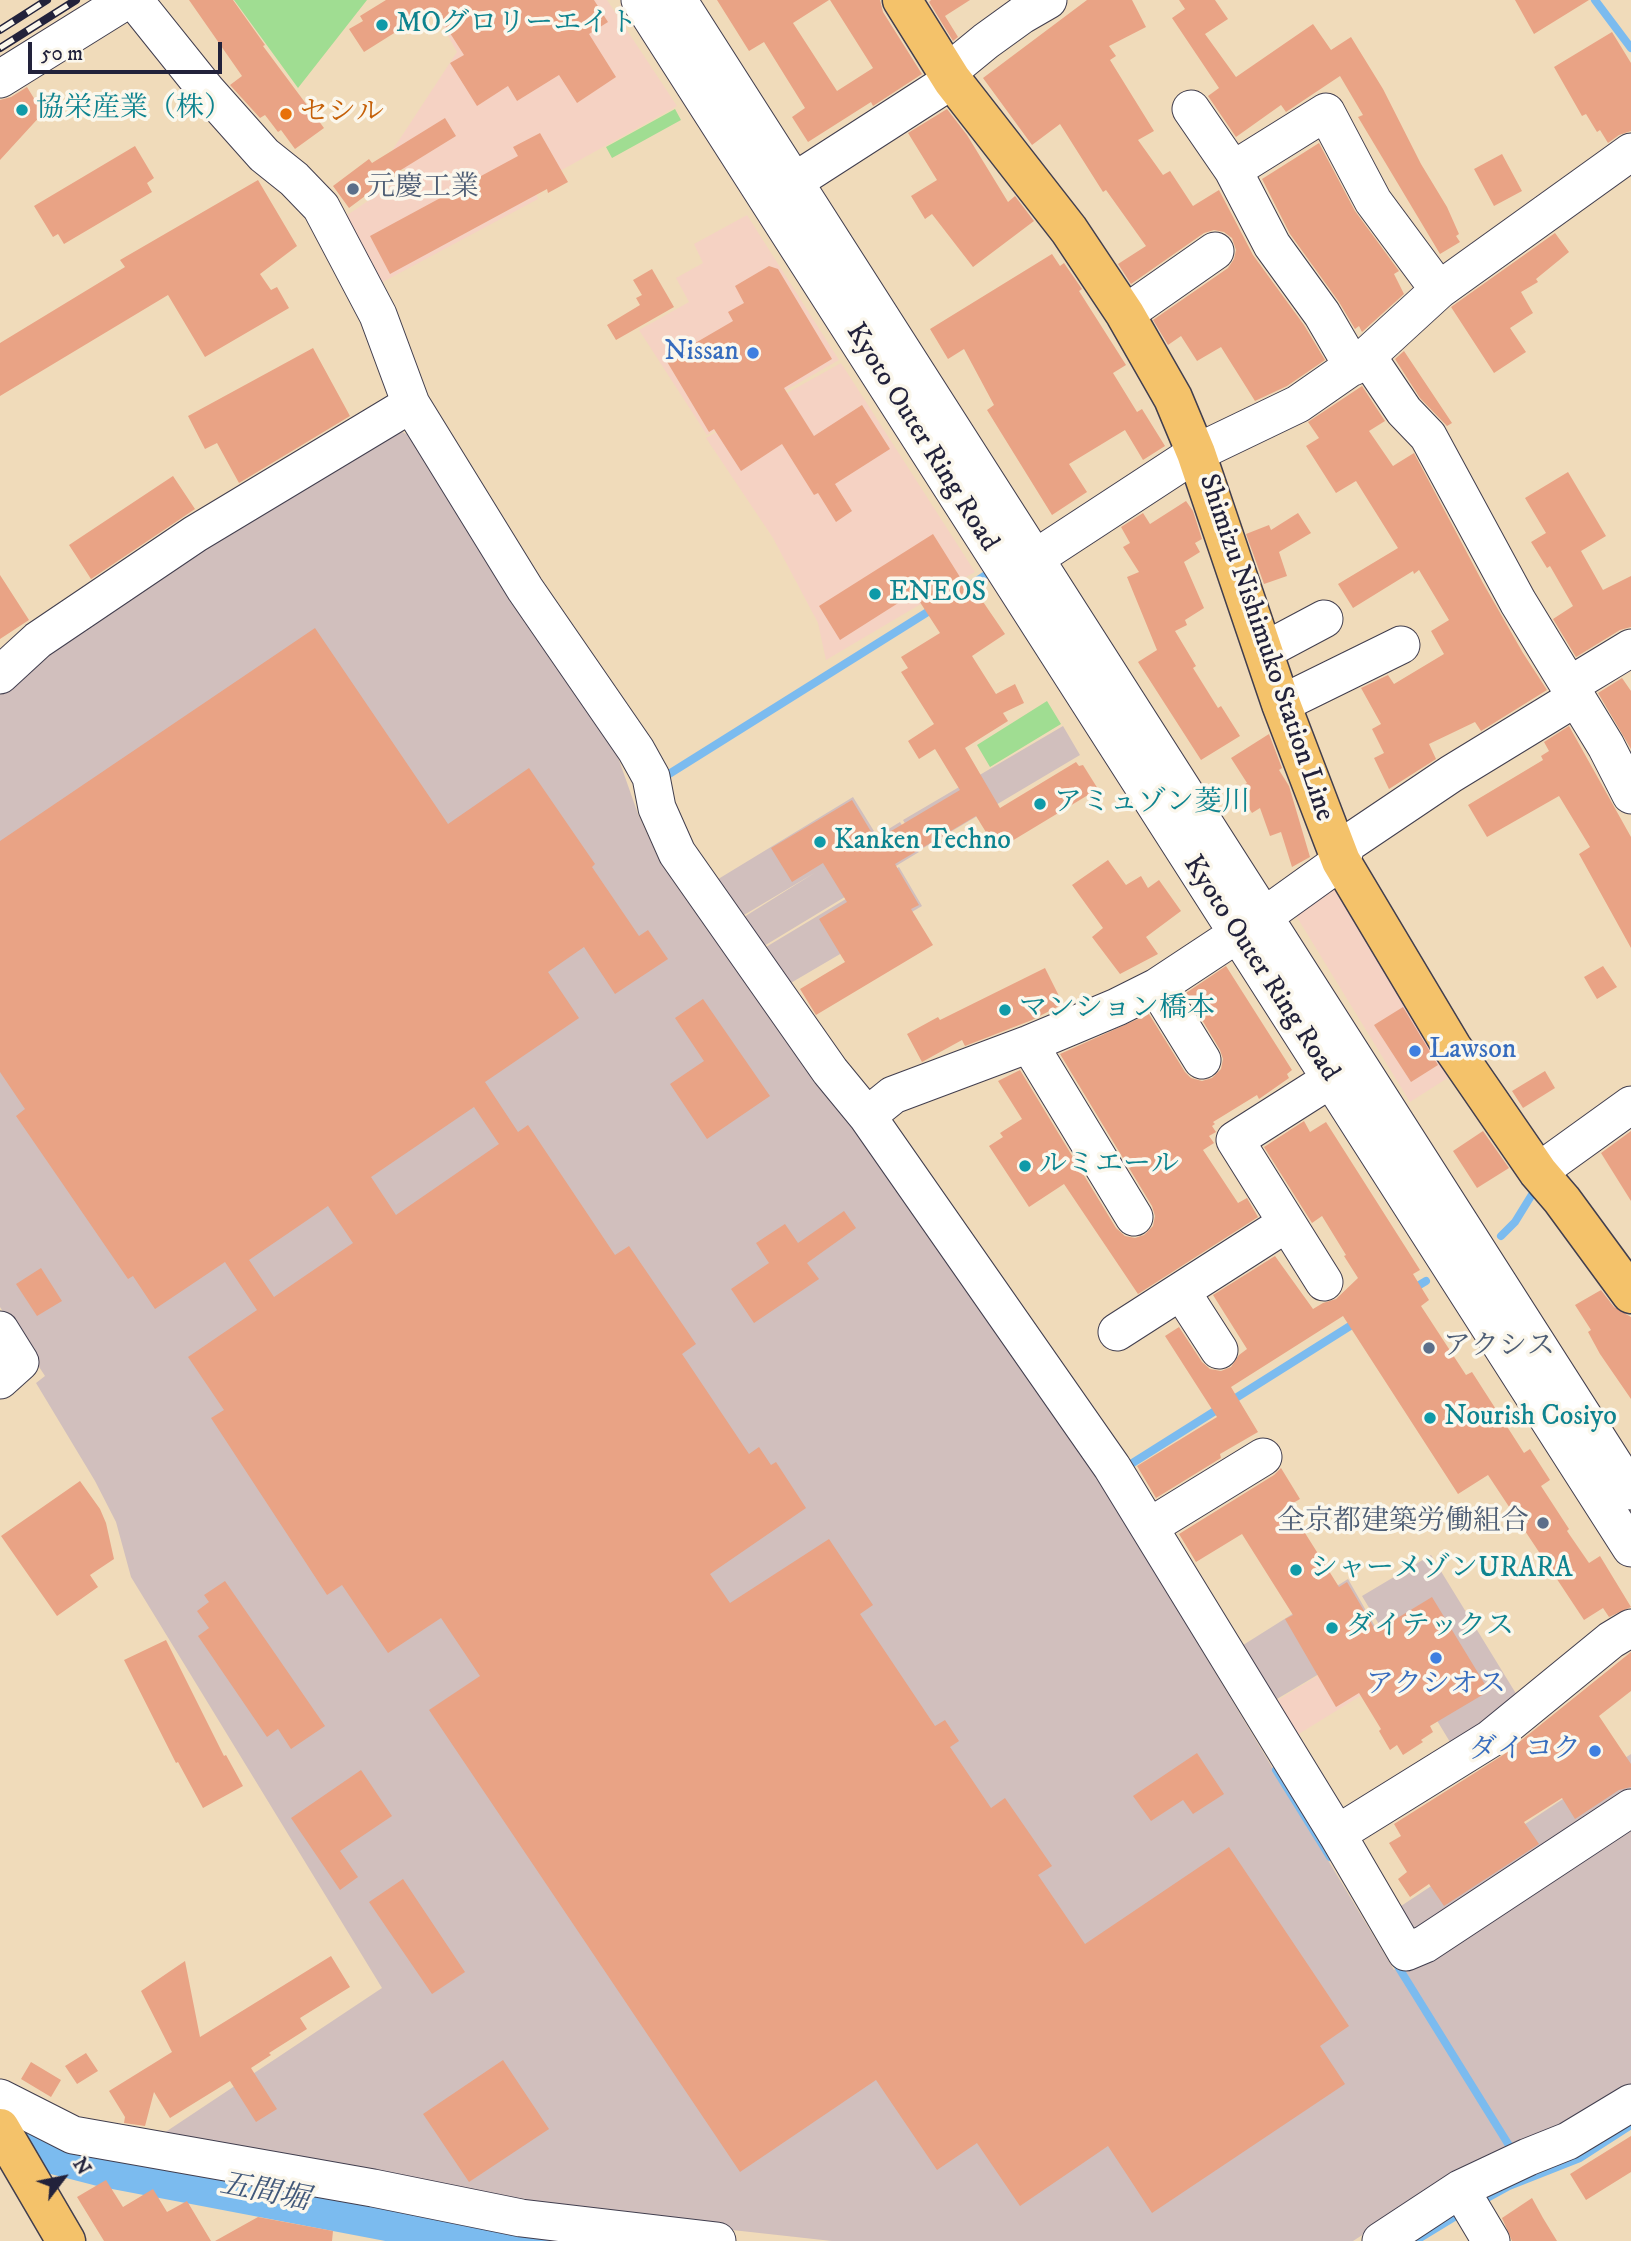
<!DOCTYPE html>
<html>
<head>
<meta charset="utf-8">
<style>
  body { margin:0 }
  #map { position:relative; width:1631px; height:2241px; overflow:hidden; background:#f0dbba; font-family:"IM FELL DW Pica",serif }
  canvas { display:block }
  .north { position:absolute; left:28px; top:2143px; width:70px; height:70px; -webkit-text-stroke:5px #fbf7ec; paint-order:stroke; rotate:58deg; font-size:19px; font-weight:700; line-height:28px; text-align:center; color:#22223b }
  .north::after { content:''; display:block; margin:auto; width:24px; height:32px; background:#22223b; clip-path:polygon(50% 0,100% 100%,50% 72%,0 100%) }
  .scale { position:absolute; left:28px; top:42px; width:194px; height:32px; box-sizing:border-box; border:4px solid #22223b; border-top:0; padding-left:9px; font-size:21px; line-height:24px; white-space:nowrap; color:#22223b; -webkit-text-stroke:5px #fbf7ec; paint-order:stroke }
</style>
</head>
<body>
<div id="map">
<canvas width="1631" height="2241"></canvas>
<div class="north">N</div>
<div class="scale">50 m</div>
</div>
<script>
const ctx = document.querySelector('canvas').getContext('2d');
ctx.lineJoin = 'round';
function fillPath(path, color) {
  ctx.fillStyle = color;
  ctx.fill(path, 'evenodd');
}
function toPath(rows) {
  const path = new Path2D();
  for (const r of rows) {
    path.moveTo(r[0], r[1]);
    for (let i = 2; i < r.length; i += 2) path.lineTo(r[i], r[i + 1]);
  }
  return path;
}
function trace(path, color, width, dash) {
  ctx.strokeStyle = color;
  ctx.lineWidth = width;
  ctx.lineCap = dash ? 'butt' : 'round';
  ctx.setLineDash(dash || []);
  ctx.stroke(path);
}
function label(font, color, halo, rows, align = 'center') {
  ctx.font = font + ' "IM FELL DW Pica","Noto Serif JP",serif';
  ctx.lineWidth = 7;
  ctx.setLineDash([]);
  ctx.textBaseline = 'middle';
  ctx.strokeStyle = halo;
  ctx.fillStyle = color;
  for (const [text, x, y, turn = 0] of rows) {
    ctx.save();
    ctx.translate(x, y);
    ctx.rotate((+turn || 0) * Math.PI / 180);
    ctx.textAlign = isNaN(turn) ? turn : align;
    if (halo) ctx.strokeText(text, 0, 0);
    ctx.fillText(text, 0, 0);
    ctx.restore();
  }
}
const built = toPath([
  [479,0,607,0,677,106,533,186,538,199,379,284,343,218,410,172,386,160,457,52,441,23],
  [747,215,839,360,707,435,639,330,689,302,676,278,703,263,694,244],
  [841,363,975,572,826,660,818,623,773,538,706,438],
  [1341,877,1457,1072,1410,1102,1292,909],
  [1382,1637,1402,1670,1294,1737,1273,1703]
]);
const industrial = toPath([
  [393,428,409,435,613,743,638,814,660,862,809,1074,855,1131,1094,1471,1394,1970,1631,1820,1631,2084,1559,2129,1465,2169,1353,2241,832,2241,496,2204,161,2135,382,1988,131,1577,116,1522,95,1481,36,1383,45,1376,0,1307,0,694,33,662,246,518],
  [1063,726,1080,755,920,850,903,820],
  [853,797,877,836,900,822,919,852,764,946,744,917,816,872,744,915,728,893,721,890,715,881],
  [899,867,922,906,789,984,766,947],
  [1431,1555,1523,1705,1456,1752,1362,1596],
  [1348,1579,1381,1637,1272,1702,1240,1647],
  [1631,1754,1631,1793,1427,1930,1409,1926,1398,1908]
]);
const green = toPath([
  [234,0,367,0,298,88],
  [675,109,681,120,612,158,606,147],
  [1047,701,1061,724,990,767,977,745]
]);
const stream = toPath([
  [1595,0,1631,48],
  [960,592,984,576],
  [669,774,934,608],
  [1501,1236,1515,1222,1536,1188],
  [1411,1290,1426,1281],
  [1123,1469,1358,1321],
  [1276,1770,1330,1857],
  [1394,1960,1515,2155],
  [1478,2203,1509,2186,1580,2158,1631,2125],
  [1415,2241,1464,2211]
]);
const river = toPath([
  [0,2134,36,2146,106,2164,485,2236,531,2241]
]);
const building = toPath([
  [189,0,233,0,265,45,263,46,324,128,295,149,281,130,278,132,265,115,260,118,230,85,242,76],
  [386,0,594,0,608,22,589,34,616,77,577,103,559,75,517,101,508,86,477,106,450,63,464,55,434,8,364,52,349,29,363,21,360,16],
  [717,0,829,0,793,23,837,91,873,68,830,0,880,0,883,12,922,74,873,106,871,102,808,142,792,117,805,108,764,42,749,51],
  [931,0,970,0,945,16,958,37,953,41,929,2],
  [1087,0,1132,0,1146,27,1109,46,1116,56,1110,60,1154,131,1138,140,1163,175,1170,171,1193,206,1219,190,1253,255,1304,325,1325,360,1287,386,1255,401,1221,347,1197,361,1181,336,1168,345,1153,320,1228,268,1234,259,1236,250,1232,238,1224,232,1214,230,1204,233,1131,284,1118,264,1146,246,1106,190,1103,192,1060,124,1032,145,983,78],
  [1179,0,1215,0,1228,19,1205,34,1236,77,1313,24,1331,50,1351,37,1383,89,1421,164,1447,207,1459,234,1456,236,1460,242,1440,254,1358,117,1363,115,1340,76,1286,112,1281,105,1236,137,1208,96,1219,88,1172,18,1185,9],
  [1515,0,1589,0,1534,34],
  [1612,32,1631,63,1631,131,1619,135,1608,143,1600,130,1597,132,1586,114,1582,116,1554,67],
  [27,87,43,113,0,160,0,100,11,97],
  [947,109,967,135,1008,202,1015,196,1034,221,973,267,932,214,925,219,911,196,937,180,908,133],
  [445,118,456,136,396,173,349,208,333,186,369,159,372,163],
  [540,133,568,182,548,193,547,189,390,274,370,236,518,156,513,147],
  [1319,143,1355,211,1399,271,1394,274,1404,294,1362,332,1359,326,1355,329,1339,302,1290,234,1262,179],
  [135,146,154,178,147,183,152,192,64,244,58,234,53,237,34,206],
  [1502,154,1522,191,1494,206,1474,169],
  [258,180,297,246,260,274,271,290,277,287,289,308,205,357,168,295,0,396,0,343,125,267,120,260],
  [1555,233,1569,252,1536,279,1538,282,1521,292,1533,313,1510,328,1526,352,1494,373,1451,307],
  [1052,254,1060,266,1064,263,1082,289,1079,291,1126,365,1113,373,1137,412,1142,409,1165,446,1143,460,1125,430,1069,464,1087,492,1052,515,987,410,994,405,964,349,948,359,930,329],
  [769,266,778,269,832,359,784,388,814,436,862,405,890,449,835,484,852,511,836,522,818,493,814,495,782,444,741,471,714,429,709,432,666,360,733,321,728,312,744,303,735,286],
  [652,269,674,307,616,340,607,325,640,305,636,298,642,295,633,280],
  [313,348,350,416,239,483,217,443,205,449,188,416],
  [1404,351,1452,423,1447,426,1420,398,1395,359],
  [1362,386,1385,421,1369,431,1393,466,1414,453,1483,583,1523,653,1547,690,1481,731,1475,722,1429,744,1436,759,1389,789,1374,758,1384,753,1372,729,1381,724,1361,688,1388,675,1394,684,1444,654,1431,631,1449,620,1419,570,1414,574,1413,571,1353,608,1338,584,1398,548,1356,481,1336,493,1306,446,1319,438,1308,422],
  [1568,472,1606,536,1581,551,1603,590,1631,576,1631,627,1620,630,1576,657,1553,619,1573,606,1550,566,1547,568,1531,542,1546,533,1525,498],
  [173,476,195,509,91,579,69,545],
  [1186,501,1193,511,1202,539,1195,543,1200,552,1184,562,1204,608,1185,620,1187,625,1175,631,1196,666,1193,668,1218,708,1221,706,1240,736,1201,760,1138,662,1157,650,1127,577,1139,572,1123,547,1130,543,1121,527,1143,513,1150,524],
  [1298,513,1311,533,1279,552,1287,576,1264,584,1246,534,1269,525,1271,530],
  [933,534,970,593,975,590,1005,634,972,656,996,694,1015,684,1024,703,1003,713,1008,721,965,748,1000,808,1076,762,1079,766,1083,765,1098,789,997,850,976,816,895,864,919,905,911,909,933,945,816,1015,800,989,845,962,819,919,847,902,823,863,792,882,771,848,852,800,876,840,960,790,935,749,919,759,908,741,934,724,901,672,908,668,901,657,940,633,914,593,840,640,819,606],
  [0,575,29,620,0,639],
  [315,628,448,824,529,768,595,864,592,867,639,936,648,930,668,959,615,994,584,947,548,972,579,1018,485,1082,518,1132,528,1125,615,1255,629,1246,696,1344,682,1354,749,1454,759,1447,771,1465,776,1462,806,1508,710,1574,730,1603,829,1539,873,1605,860,1614,935,1726,945,1720,959,1741,950,1747,991,1808,1005,1798,1052,1866,1038,1875,1085,1944,1229,1847,1349,2026,1320,2046,1345,2084,1152,2213,1108,2146,1020,2206,977,2143,937,2170,876,2080,740,2172,429,1710,480,1676,441,1618,388,1653,342,1585,327,1595,211,1418,224,1410,188,1357,257,1310,225,1262,155,1309,133,1276,128,1279,16,1116,25,1109,0,1072,0,841],
  [474,1107,499,1144,396,1215,371,1177],
  [328,1206,353,1243,274,1297,249,1260],
  [1622,678,1631,691,1631,749,1598,693],
  [1569,726,1631,837,1631,948,1579,854,1590,847,1559,796,1487,837,1468,805,1543,760,1541,756,1549,751,1544,742],
  [1269,734,1282,768,1279,770,1289,786,1310,857,1292,867,1281,832,1270,836,1260,808,1252,813,1237,789,1247,783,1231,758],
  [1108,860,1126,885,1141,876,1148,888,1159,880,1181,911,1146,937,1158,954,1120,974,1092,937,1103,928,1072,885],
  [1226,966,1292,1070,1287,1074,1289,1078,1259,1099,1257,1095,1213,1122,1215,1124,1212,1126,1216,1132,1209,1136,1214,1143,1203,1150,1238,1203,1247,1198,1258,1217,1138,1294,1064,1184,1029,1207,989,1146,1003,1137,1000,1133,1022,1119,998,1081,1020,1070,1116,1228,1125,1236,1135,1238,1144,1235,1153,1226,1155,1216,1152,1206,1060,1054,1149,1014,1185,1072,1191,1078,1202,1081,1212,1078,1221,1069,1223,1059,1220,1050,1186,993],
  [1603,966,1617,987,1597,999,1584,977],
  [1045,968,1063,1004,1032,1020,965,1046,962,1040,922,1062,907,1034,938,1017,940,1020],
  [703,999,770,1096,707,1139,670,1084,704,1061,675,1018],
  [1403,1007,1438,1065,1411,1082,1374,1025],
  [1545,1071,1555,1088,1523,1108,1512,1091],
  [1304,1121,1310,1132,1326,1122,1420,1270,1413,1274,1429,1300,1421,1306,1466,1375,1472,1372,1524,1453,1530,1449,1550,1480,1541,1486,1569,1529,1567,1531,1589,1563,1600,1556,1631,1607,1609,1617,1603,1608,1584,1620,1488,1475,1458,1494,1343,1316,1231,1387,1258,1432,1220,1454,1221,1458,1156,1498,1137,1466,1217,1417,1165,1336,1179,1327,1202,1362,1210,1369,1221,1371,1231,1367,1239,1355,1247,1349,1213,1295,1275,1256,1313,1309,1323,1303,1336,1299,1358,1278,1344,1256,1346,1255,1322,1216,1312,1223,1264,1147],
  [1483,1131,1509,1168,1477,1188,1453,1151],
  [1631,1131,1631,1201,1601,1153],
  [844,1211,856,1228,807,1263,819,1279,754,1323,731,1289,769,1263,756,1243,785,1224,798,1243],
  [41,1268,62,1301,37,1316,16,1284],
  [1601,1290,1614,1307,1631,1317,1631,1399,1600,1354,1588,1332,1591,1330,1575,1305],
  [1281,1468,1300,1499,1288,1506,1339,1587,1347,1582,1376,1631,1432,1597,1489,1691,1430,1726,1433,1732,1421,1740,1423,1742,1403,1755,1397,1745,1390,1750,1379,1731,1381,1729,1359,1693,1336,1707,1285,1619,1293,1615,1242,1534,1196,1562,1179,1534,1274,1475],
  [80,1481,100,1509,106,1523,114,1559,90,1575,98,1587,57,1616,1,1536],
  [225,1581,325,1726,291,1749,278,1729,267,1737,198,1636,209,1628,197,1611,209,1602,204,1595],
  [166,1640,224,1756,226,1755,243,1786,203,1808,178,1762,176,1763,124,1660],
  [1631,1652,1631,1691,1599,1716,1631,1764,1631,1787,1619,1790,1575,1819,1562,1798,1524,1822,1539,1844,1444,1906,1429,1884,1410,1897,1398,1879,1407,1872,1389,1843,1401,1836,1394,1824,1503,1755],
  [1197,1753,1224,1794,1193,1814,1183,1800,1151,1821,1133,1796],
  [361,1770,392,1816,340,1851,358,1877,340,1890,291,1818],
  [403,1879,465,1972,432,1994,369,1902],
  [331,1956,350,1987,300,2018,307,2029,269,2053,271,2055,251,2068,277,2109,256,2122,230,2081,170,2118,154,2092,145,2126,124,2123,125,2117,109,2091,172,2052,141,1991,185,1961,200,2037],
  [86,2053,98,2071,77,2084,65,2066],
  [503,2060,549,2129,469,2182,423,2114],
  [31,2062,61,2080,51,2097,21,2079],
  [1631,2136,1631,2172,1586,2200,1570,2174],
  [106,2180,123,2207,153,2189,167,2212,187,2201,211,2241,104,2241,77,2197],
  [1532,2198,1543,2218,1557,2241,1512,2241,1502,2218],
  [258,2217,333,2231,332,2241,215,2241]
]);
const minor = toPath([
  [134,0,207,91,264,155,294,179,321,207,378,315,411,404,525,589,636,750,651,777,657,808,677,853,830,1071,867,1116,1112,1467,1337,1834,1490,1739,1611,1640,1631,1628],
  [640,0,1631,1548],
  [678,0,1631,1491],
  [947,73,986,41,1022,15,1048,0],
  [0,79,127,0],
  [1191,109,1233,170],
  [775,194,952,80],
  [1125,314,1215,251],
  [1367,356,1404,411,1428,436,1518,602,1606,746,1631,795],
  [1353,367,1322,314,1272,245,1233,170,1326,112,1373,201,1439,290],
  [1012,565,1021,565,1034,559,1196,453,1298,404,1367,356,1439,290,1631,152],
  [1263,647,1277,644,1324,619],
  [0,675,38,640,195,534,411,404],
  [1570,685,1631,648],
  [1281,704,1401,645],
  [1157,987,1202,1060],
  [1029,1044,1134,1217],
  [867,1116,893,1095,1029,1044,1117,1007,1157,987,1263,917,1341,861,1347,844,1451,774,1577,697],
  [1538,1172,1631,1105],
  [1324,1282,1235,1140,1331,1079],
  [1181,1291,1219,1350],
  [0,1330,20,1362,0,1380],
  [1117,1332,1287,1223],
  [1149,1527,1263,1457],
  [1337,1834,1406,1952,1425,1944,1631,1808],
  [0,2098,73,2135,373,2188,521,2218,717,2241],
  [1460,2189,1491,2241],
  [1381,2241,1460,2189,1528,2157,1568,2141,1631,2103]
]);
const major = toPath([
  [902,0,952,80,1069,230,1125,314,1173,398,1196,453,1281,704,1341,861,1452,1047,1538,1172,1562,1200,1631,1294],
  [0,2128,66,2241]
]);
const rail = toPath([
  [0,30,47,0],
  [0,48,76,0]
]);
const markers = [
  [382,25,7,"#0f9aa8"],
  [22,110,7,"#0f9aa8"],
  [286,114,7,"#e8710a"],
  [353,189,7,"#5c6f8a"],
  [753,353,7,"#3f7fe0"],
  [875,594,7,"#0f9aa8"],
  [1040,804,7,"#0f9aa8"],
  [820,842,7,"#0f9aa8"],
  [1005,1010,7,"#0f9aa8"],
  [1415,1051,7,"#3f7fe0"],
  [1025,1166,7,"#0f9aa8"],
  [1429,1348,7,"#5c6f8a"],
  [1430,1418,7,"#0f9aa8"],
  [1543,1523,7,"#5c6f8a"],
  [1296,1570,7,"#0f9aa8"],
  [1332,1628,7,"#0f9aa8"],
  [1436,1658,7,"#3f7fe0"],
  [1595,1751,7,"#3f7fe0"]
];
const cultureNames = [
  ["MOグロリーエイト",396,25],
  ["協栄産業（株）",36,110],
  ["ENEOS",889,594],
  ["アミュゾン菱川",1054,804],
  ["Kanken Techno",834,842],
  ["マンション橋本",1019,1010],
  ["ルミエール",1039,1166],
  ["Nourish Cosiyo",1444,1418],
  ["シャーメゾンURARA",1310,1570],
  ["ダイテックス",1346,1628]
];
const foodNames = [
  ["セシル",300,114]
];
const serviceNames = [
  ["元慶工業",367,189],
  ["アクシス",1443,1348],
  ["全京都建築労働組合",1529,1523,"right"]
];
const shopNames = [
  ["Nissan",739,353],
  ["Lawson",1429,1051,"left"],
  ["アクシオス",1436,1686,"center"],
  ["ダイコク",1581,1751]
];
const streetNames = [
  ["Kyoto Outer Ring Road",921,438,58],
  ["Shimizu Nishimuko Station Line",1265,648,71],
  ["Kyoto Outer Ring Road",1260,969,57]
];
const waterNames = [
  ["五間堀",264,2194,11]
];
fillPath(built, '#f5d2c3');
fillPath(industrial, '#d1bfbd');
fillPath(green, '#a0dd92');
trace(stream, '#7bbbef', 8);
trace(river, '#7bbbef', 47);
fillPath(building, '#e9a385');
trace(minor, '#413e4e', 39);
trace(major, '#413e4e', 41);
trace(minor, '#fff', 37);
trace(major, '#f4c26a', 38);
trace(rail, '#22223b', 8);
trace(rail, '#fbf7ec', 5, [16]);
for (const [x, y, r, color] of markers) {
  const dot = new Path2D();
  dot.arc(x, y, r, 0, 2 * Math.PI);
  ctx.fillStyle = color;
  ctx.fill(dot);
  trace(dot, '#fbf7ec', 2.5);
}
label('28px', '#0d838f', '#fbf7ec', cultureNames, 'left');
label('28px', '#c56008', '#fbf7ec', foodNames, 'left');
label('28px', '#4e5e75', '#fbf7ec', serviceNames, 'left');
label('28px', '#366cbe', '#fbf7ec', shopNames, 'right');
label('28px', '#22223b', '#fbf7ec', streetNames);
label('italic 30px', '#41587a', '#fbf7ec', waterNames);
</script>
</body>
</html>
